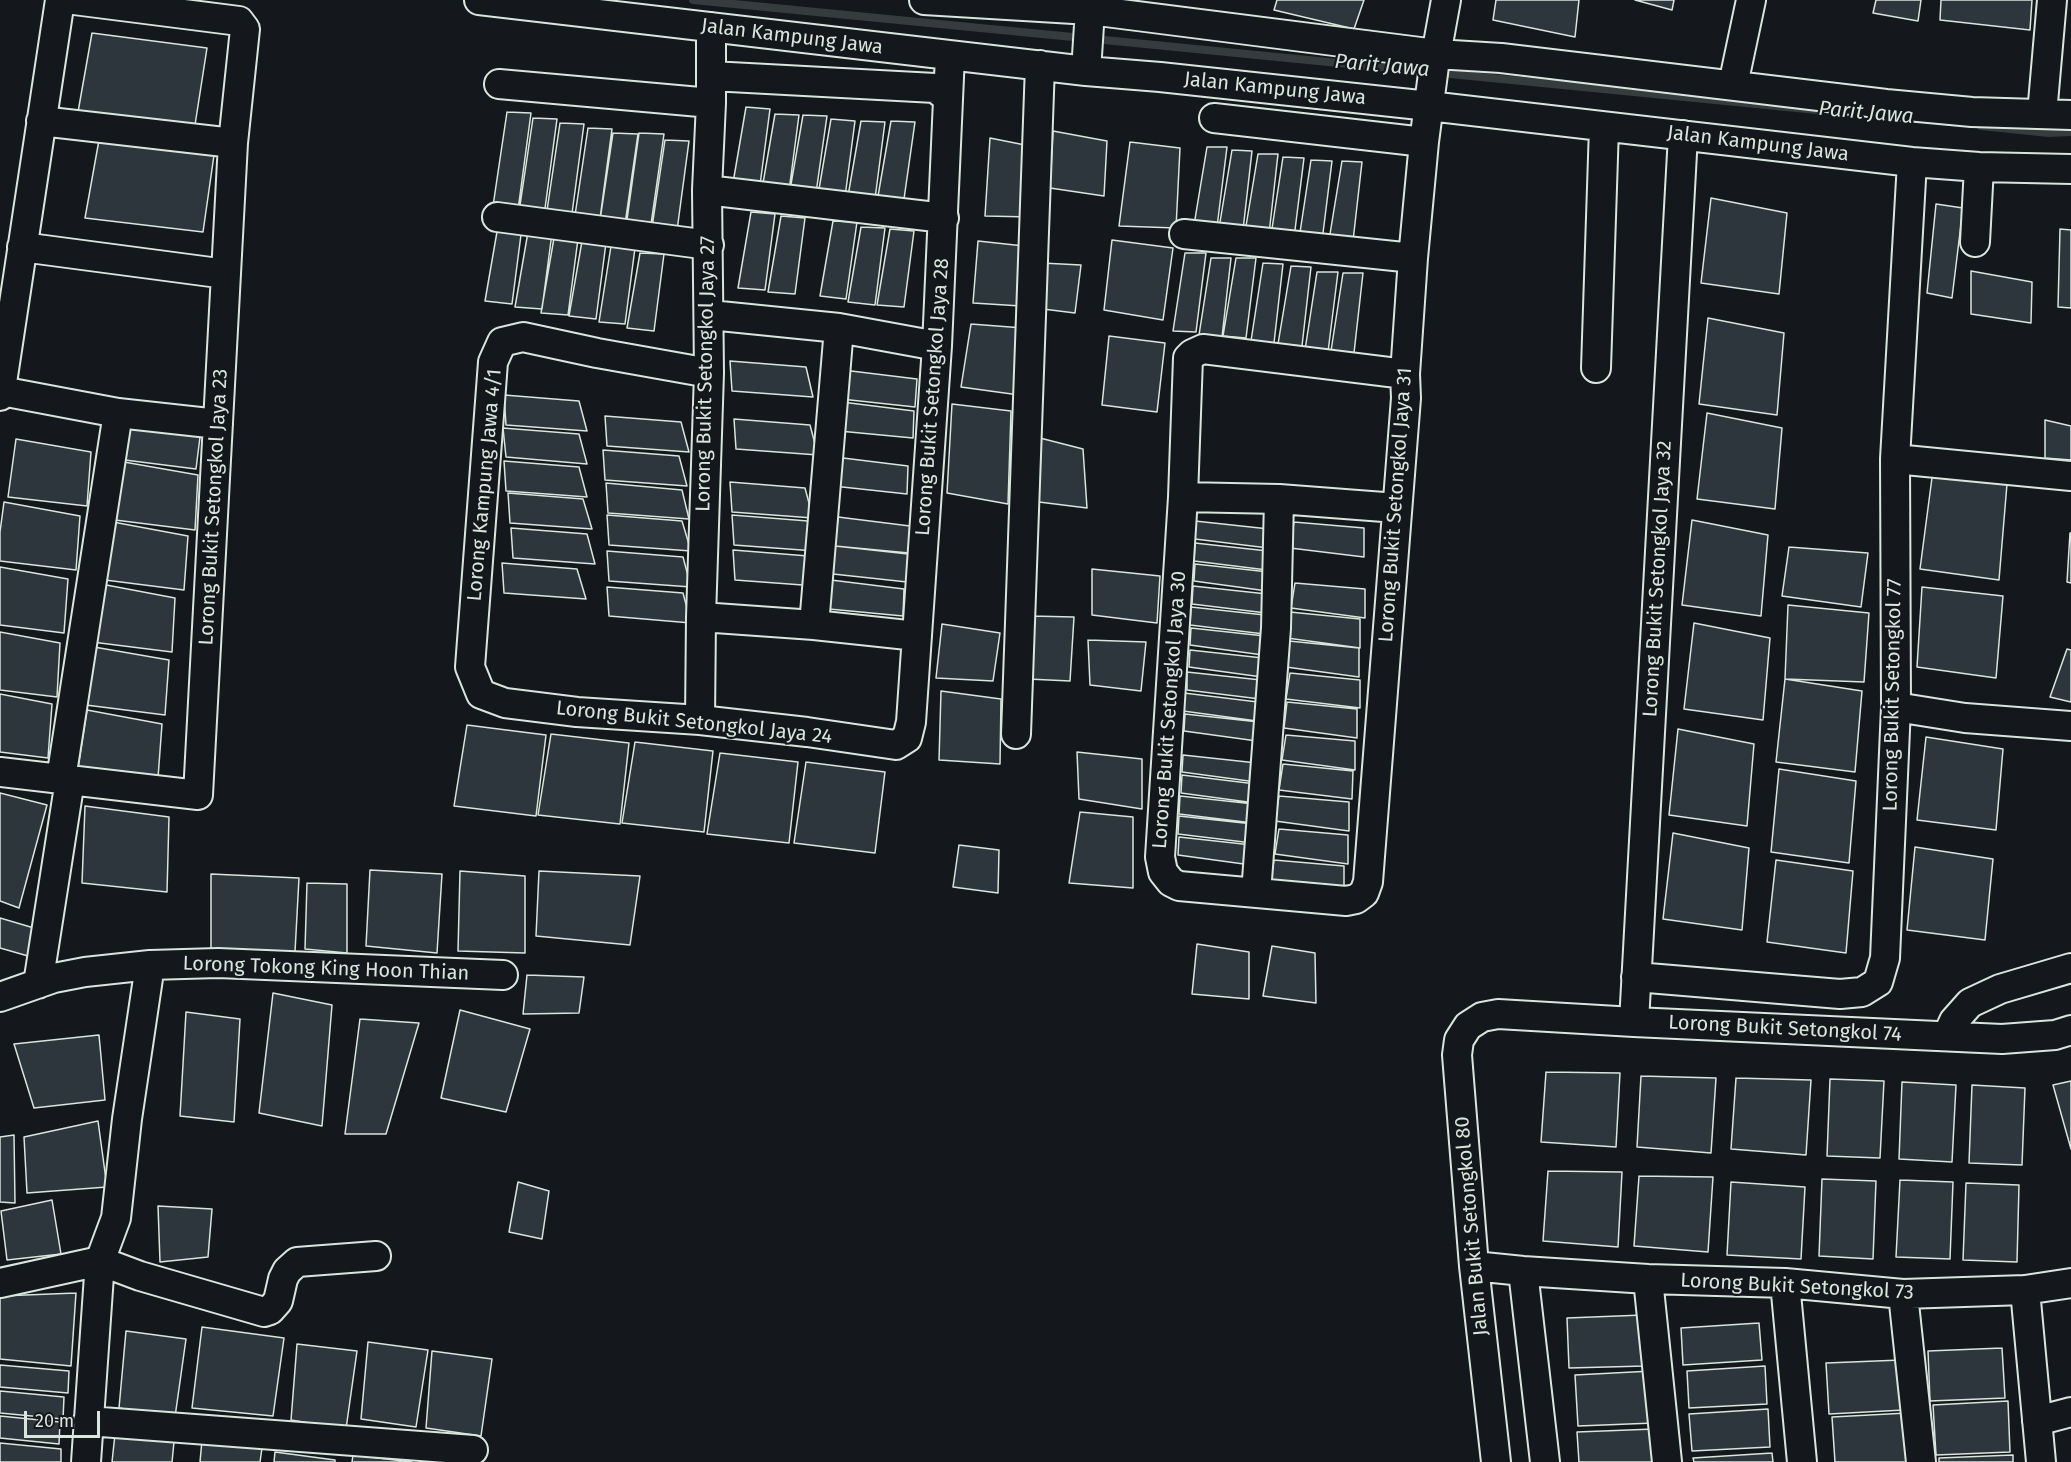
<!DOCTYPE html>
<html>
<head>
<meta charset="utf-8">
<style>
  body { margin:0 }
  #map { position:relative; width:2071px; height:1462px; overflow:hidden; background:#14181c; font-family:"Fira Sans",sans-serif }
  canvas { display:block }
  .scale { position:absolute; left:24px; top:1411px; width:76px; height:27px; box-sizing:border-box; border:3px solid #d8e6dc; border-top:0; padding-left:8px; font-size:18px; line-height:21px; white-space:nowrap; color:#d8e6dc; -webkit-text-stroke:4px #14181c; paint-order:stroke }
</style>
</head>
<body>
<div id="map">
<canvas width="2071" height="1462"></canvas>
<div class="scale">20 m</div>
</div>
<script>
const ctx = document.querySelector('canvas').getContext('2d');
ctx.lineJoin = 'round';
function toPath(rows) {
  const path = new Path2D();
  for (const r of rows) {
    path.moveTo(r[0], r[1]);
    for (let i = 2; i < r.length; i += 2) path.lineTo(r[i], r[i + 1]);
  }
  return path;
}
function trace(path, color, width, dash) {
  ctx.strokeStyle = color;
  ctx.lineWidth = width;
  ctx.lineCap = dash ? 'butt' : 'round';
  ctx.setLineDash(dash || []);
  ctx.stroke(path);
}
function fillPath(path, color) {
  ctx.fillStyle = color;
  ctx.fill(path, 'evenodd');
}
function label(font, color, halo, rows, align = 'center') {
  ctx.font = font + ' "Fira Sans",sans-serif';
  ctx.lineWidth = 4.5;
  ctx.setLineDash([]);
  ctx.textBaseline = 'middle';
  ctx.strokeStyle = halo;
  ctx.fillStyle = color;
  for (const [text, x, y, turn = 0] of rows) {
    ctx.save();
    ctx.translate(x, y);
    ctx.rotate((+turn || 0) * Math.PI / 180);
    ctx.textAlign = isNaN(turn) ? turn : align;
    if (halo) ctx.strokeText(text, 0, 0);
    ctx.fillText(text, 0, 0);
    ctx.restore();
  }
}
const stream = toPath([
  [693,0,1083,38],
  [1094,39,1817,110],
  [1981,126,2049,133,2071,132]
]);
const building = toPath([
  [1277,0,1364,0,1354,29,1274,10,1277,0],
  [1496,0,1579,0,1575,37,1493,20,1496,0],
  [1635,0,1674,0,1672,10,1635,0],
  [1876,0,1921,0,1918,21,1873,13,1876,0],
  [1941,0,2032,0,2030,30,1940,20,1941,0],
  [92,33,207,48,195,125,78,112,92,33],
  [746,107,770,109,760,185,733,183,746,107],
  [507,112,531,113,518,210,493,206,507,112],
  [775,114,799,115,789,191,762,189,775,114],
  [803,115,827,116,816,193,790,190,803,115],
  [533,118,557,119,544,216,519,212,533,118],
  [831,119,855,121,845,197,818,195,831,119],
  [861,121,885,122,875,199,848,196,861,121],
  [891,121,915,122,904,199,878,196,891,121],
  [560,123,584,124,571,221,546,217,560,123],
  [588,128,612,129,599,226,574,222,588,128],
  [1053,131,1107,141,1104,196,1050,188,1053,131],
  [613,133,638,134,624,231,599,227,613,133],
  [639,133,664,134,650,231,626,227,639,133],
  [990,138,1035,147,1031,217,985,216,990,138],
  [99,140,214,155,203,232,85,218,99,140],
  [665,140,689,141,676,238,651,234,665,140],
  [1130,142,1180,148,1176,228,1119,226,1130,142],
  [1207,147,1227,147,1217,227,1194,225,1207,147],
  [1232,150,1252,151,1243,230,1219,228,1232,150],
  [1258,154,1278,154,1269,234,1245,232,1258,154],
  [1283,157,1304,158,1294,238,1271,235,1283,157],
  [1311,160,1332,161,1322,241,1299,239,1311,160],
  [1342,161,1362,162,1353,241,1329,240,1342,161],
  [1711,198,1787,213,1779,294,1701,283,1711,198],
  [1936,204,1963,208,1952,298,1927,293,1936,204],
  [751,212,775,214,765,290,738,288,751,212],
  [781,216,805,218,795,294,768,292,781,216],
  [833,221,857,222,846,299,820,296,833,221],
  [498,226,522,227,512,304,485,301,498,226],
  [861,227,885,228,875,305,848,302,861,227],
  [890,229,914,231,904,307,877,305,890,229],
  [2060,229,2071,230,2071,308,2058,307,2060,229],
  [528,232,552,233,542,309,515,307,528,232],
  [554,238,578,239,568,315,541,313,554,238],
  [1112,240,1173,248,1163,320,1104,310,1112,240],
  [582,241,606,243,596,319,569,316,582,241],
  [978,241,1024,246,1021,306,973,303,978,241],
  [611,246,635,248,625,324,599,322,611,246],
  [640,253,664,254,654,331,627,328,640,253],
  [1185,253,1206,253,1196,332,1173,331,1185,253],
  [1211,258,1231,258,1222,337,1199,335,1211,258],
  [1236,258,1256,258,1246,338,1223,336,1236,258],
  [1042,263,1081,265,1075,313,1043,309,1042,263],
  [1263,263,1283,264,1274,343,1251,341,1263,263],
  [1291,266,1311,267,1302,346,1278,344,1291,266],
  [1971,271,2032,282,2031,323,1971,314,1971,271],
  [1317,272,1338,272,1328,352,1305,350,1317,272],
  [1343,273,1363,273,1354,353,1331,351,1343,273],
  [1708,318,1784,333,1777,415,1699,404,1708,318],
  [971,324,1023,328,1019,395,961,387,971,324],
  [1109,336,1165,343,1157,412,1102,405,1109,336],
  [730,361,806,367,813,397,732,391,730,361],
  [843,370,917,379,915,407,841,399,843,370],
  [504,395,579,401,587,431,506,425,504,395],
  [842,402,914,411,913,438,839,431,842,402],
  [952,404,1011,411,1008,504,947,493,952,404],
  [1707,413,1782,428,1775,509,1697,499,1707,413],
  [605,416,681,422,689,452,607,446,605,416],
  [127,419,201,429,196,469,117,459,127,419],
  [734,419,810,425,818,455,736,449,734,419],
  [2045,420,2071,426,2071,460,2045,458,2045,420],
  [503,428,579,434,587,464,506,457,503,428],
  [1040,438,1083,449,1087,508,1031,501,1040,438],
  [16,439,91,452,87,506,8,497,16,439],
  [603,450,679,456,687,486,605,480,603,450],
  [835,457,908,466,907,494,833,486,835,457],
  [504,461,579,467,587,497,506,491,504,461],
  [124,462,198,475,195,530,115,520,124,462],
  [1933,470,2007,484,1999,580,1920,569,1933,470],
  [730,482,805,488,813,518,732,512,730,482],
  [606,483,682,490,689,519,608,513,606,483],
  [508,493,583,499,592,529,510,523,508,493],
  [4,502,80,516,76,570,0,561,0,532,4,502],
  [607,515,682,521,691,551,609,545,607,515],
  [732,515,808,521,815,551,734,545,732,515],
  [838,517,910,526,909,553,835,546,838,517],
  [1692,520,1768,535,1761,616,1682,605,1692,520],
  [1195,521,1269,529,1268,548,1195,539,1195,521],
  [113,522,188,536,184,590,105,580,113,522],
  [1294,522,1364,528,1364,557,1290,548,1294,522],
  [511,528,587,534,595,564,513,558,511,528],
  [2070,533,2071,533,2071,583,2067,582,2070,533],
  [1195,543,1268,551,1267,570,1194,561,1195,543],
  [835,546,908,554,907,582,833,574,835,546],
  [1789,547,1868,553,1861,607,1782,596,1789,547],
  [733,550,808,556,816,586,735,580,733,550],
  [607,551,683,557,691,587,609,581,607,551],
  [502,563,577,569,586,599,504,593,502,563],
  [1195,564,1269,572,1267,591,1194,581,1195,564],
  [0,567,68,579,64,633,0,625,0,567],
  [1092,569,1160,576,1157,623,1092,615,1092,569],
  [831,580,904,589,903,616,829,609,831,580],
  [1295,583,1365,589,1365,618,1291,608,1295,583],
  [101,584,175,598,172,652,92,642,101,584],
  [1193,586,1267,594,1266,613,1192,604,1193,586],
  [607,587,683,593,691,623,609,616,607,587],
  [1922,587,2003,596,1996,678,1917,667,1922,587],
  [1788,605,1869,613,1864,682,1785,679,1788,605],
  [1191,607,1265,615,1264,634,1190,625,1191,607],
  [1290,612,1360,619,1360,648,1287,638,1290,612],
  [1031,616,1074,617,1070,681,1028,679,1031,616],
  [1694,623,1770,638,1763,720,1684,709,1694,623],
  [942,624,1000,633,993,681,936,678,942,624],
  [1191,628,1265,636,1263,655,1190,645,1191,628],
  [0,632,60,643,57,697,0,690,0,632],
  [1088,640,1146,642,1141,691,1090,685,1088,640],
  [1289,641,1359,648,1359,677,1286,667,1289,641],
  [94,647,169,660,165,715,86,705,94,647],
  [2067,649,2071,650,2071,702,2050,697,2067,649],
  [1190,650,1263,658,1262,677,1189,667,1190,650],
  [1187,672,1261,680,1260,699,1187,690,1187,672],
  [1290,673,1360,680,1360,708,1286,699,1290,673],
  [1785,679,1862,691,1855,772,1776,762,1785,679],
  [941,691,1001,699,1000,764,939,760,941,691],
  [1184,693,1258,702,1257,721,1183,711,1184,693],
  [0,694,52,704,48,758,0,752,0,694],
  [1287,702,1357,709,1357,738,1284,728,1287,702],
  [87,710,162,724,158,778,78,768,87,710],
  [1185,714,1259,722,1257,741,1184,731,1185,714],
  [467,725,546,735,536,816,454,806,467,725],
  [1678,729,1754,744,1747,826,1669,815,1678,729],
  [551,734,629,743,620,824,538,815,551,734],
  [1286,735,1355,741,1355,770,1282,760,1286,735],
  [1926,737,2003,749,1996,830,1917,820,1926,737],
  [635,742,713,751,704,832,622,823,635,742],
  [1077,752,1142,759,1142,809,1079,799,1077,752],
  [720,753,798,762,789,843,707,834,720,753],
  [1183,755,1257,763,1256,782,1182,772,1183,755],
  [806,762,885,772,875,853,794,843,806,762],
  [1283,764,1353,771,1352,799,1279,790,1283,764],
  [1779,769,1856,781,1849,863,1771,852,1779,769],
  [1182,775,1256,784,1255,803,1181,793,1182,775],
  [0,793,47,805,19,908,0,901,0,793],
  [1180,796,1254,804,1253,823,1179,814,1180,796],
  [1279,796,1349,802,1349,831,1275,821,1279,796],
  [85,806,169,817,167,892,82,883,85,806],
  [1080,812,1133,817,1133,888,1069,883,1080,812],
  [1179,816,1253,824,1252,843,1178,834,1179,816],
  [1279,829,1348,835,1348,864,1275,854,1279,829],
  [1673,833,1749,848,1742,930,1663,919,1673,833],
  [1179,837,1252,845,1251,865,1178,855,1179,837],
  [959,845,999,850,998,893,953,887,959,845],
  [1915,847,1993,859,1985,940,1907,930,1915,847],
  [1274,860,1344,866,1344,895,1270,885,1274,860],
  [1776,860,1853,871,1846,953,1767,942,1776,860],
  [370,870,442,874,437,953,366,946,370,870],
  [460,871,525,876,525,953,458,951,460,871],
  [539,871,640,876,630,945,536,936,539,871],
  [211,874,299,878,295,952,211,950,211,874],
  [307,883,347,884,347,953,305,949,307,883],
  [0,918,34,928,28,956,0,948,0,918],
  [1197,944,1249,952,1249,999,1192,994,1197,944],
  [1272,946,1315,953,1316,1003,1263,996,1272,946],
  [527,975,584,977,579,1013,523,1014,527,975],
  [273,993,332,1005,322,1126,259,1113,273,993],
  [460,1010,530,1029,506,1112,441,1098,460,1010],
  [186,1012,240,1019,234,1122,180,1116,186,1012],
  [360,1019,419,1023,386,1134,345,1134,360,1019],
  [99,1035,105,1100,34,1108,14,1044,99,1035],
  [1546,1072,1620,1073,1616,1147,1541,1142,1546,1072],
  [1641,1076,1716,1078,1711,1153,1637,1147,1641,1076],
  [1736,1078,1811,1080,1806,1155,1731,1149,1736,1078],
  [1830,1079,1884,1081,1880,1158,1827,1156,1830,1079],
  [2071,1081,2071,1149,2053,1085,2071,1081],
  [1902,1082,1956,1085,1952,1162,1899,1159,1902,1082],
  [1972,1085,2025,1088,2022,1165,1969,1163,1972,1085],
  [98,1121,107,1187,27,1193,24,1137,98,1121],
  [14,1135,15,1203,0,1202,0,1137,14,1135],
  [1548,1171,1622,1172,1618,1247,1543,1241,1548,1171],
  [1639,1176,1713,1177,1708,1252,1634,1246,1639,1176],
  [1822,1179,1876,1181,1873,1259,1819,1256,1822,1179],
  [1900,1180,1953,1182,1950,1259,1896,1257,1900,1180],
  [518,1182,549,1191,542,1239,509,1232,518,1182],
  [1731,1182,1805,1187,1801,1259,1727,1255,1731,1182],
  [1966,1183,2019,1185,2017,1262,1963,1260,1966,1183],
  [52,1200,61,1254,7,1260,1,1211,52,1200],
  [158,1206,212,1209,208,1257,160,1262,158,1206],
  [76,1293,71,1366,0,1359,0,1296,76,1293],
  [1643,1315,1645,1366,1569,1368,1567,1318,1643,1315],
  [1759,1323,1762,1360,1683,1365,1681,1328,1759,1323],
  [202,1327,284,1338,273,1416,192,1408,202,1327],
  [126,1331,186,1339,175,1417,119,1408,126,1331],
  [368,1342,428,1350,416,1427,361,1419,368,1342],
  [297,1344,357,1351,346,1429,291,1420,297,1344],
  [2002,1348,2005,1398,1930,1401,1928,1351,2002,1348],
  [432,1351,492,1359,481,1436,426,1428,432,1351],
  [1901,1360,1904,1410,1829,1414,1826,1363,1901,1360],
  [0,1365,69,1371,68,1393,0,1387,0,1365],
  [1765,1366,1767,1404,1689,1408,1687,1371,1765,1366],
  [1652,1371,1654,1423,1578,1426,1575,1375,1652,1371],
  [0,1391,64,1397,63,1419,0,1413,0,1391],
  [2008,1401,2010,1452,1936,1455,1933,1405,2008,1401],
  [1768,1409,1770,1447,1692,1451,1689,1414,1768,1409],
  [1907,1413,1909,1462,1835,1462,1832,1417,1907,1413],
  [0,1416,60,1422,59,1444,0,1438,0,1416],
  [1654,1429,1655,1462,1579,1462,1577,1432,1654,1429],
  [115,1434,174,1442,172,1462,112,1462,115,1434],
  [202,1440,262,1448,260,1462,200,1462,202,1440],
  [0,1443,61,1449,61,1462,0,1462,0,1443],
  [275,1452,335,1460,335,1462,274,1462,275,1452],
  [1772,1453,1773,1462,1694,1462,1693,1458,1772,1453],
  [353,1455,412,1462,352,1462,353,1455],
  [2013,1455,2013,1462,1939,1462,1939,1458,2013,1455]
]);
const minor = toPath([
  [479,0,1086,71,1160,77,1429,106,1912,162,1979,167,2071,169],
  [924,0,1090,10,1436,54,1501,58,1886,104,1972,112,2071,115],
  [1086,71,1090,10],
  [711,76,935,88,948,98],
  [499,84,711,103],
  [1733,85,1751,0],
  [2042,114,2052,0],
  [1214,118,1424,142],
  [41,121,233,143],
  [707,190,944,218],
  [497,217,709,245],
  [1184,234,1413,258],
  [1975,242,1979,167],
  [22,247,226,274],
  [710,315,839,328,937,346],
  [1596,368,1604,127],
  [709,373,597,353,523,337,502,342,493,362,470,667,481,694,505,703,577,712,700,720,807,732,896,745,907,738,911,722,937,346,950,55],
  [1405,374,1203,349,1192,354,1188,358,1183,497,1160,857,1163,872,1171,882,1179,886,1346,901,1356,899,1364,893,1368,882,1406,398,1405,374,1413,258,1424,142,1434,66,1446,0],
  [1,391,118,413,218,424],
  [0,396,60,0],
  [1895,459,2071,476],
  [1183,497,1279,499,1397,508],
  [701,617,814,625,917,636],
  [814,625,839,328],
  [1896,707,1965,718,2071,726],
  [700,720,701,617,709,373,707,190,711,103,711,27],
  [1016,734,1040,65],
  [0,772,198,795,233,143,245,29,239,21,74,0],
  [61,779,118,413],
  [1256,893,1276,628,1279,499],
  [1636,977,1840,994,1862,992,1878,982,1885,958,1896,707,1895,459,1912,162],
  [38,984,70,780],
  [0,997,54,978,85,972,150,965,218,963,503,975],
  [1634,1022,1683,135],
  [1947,1036,1954,1021,1970,1003,2000,989,2071,968],
  [100,1261,140,1276,264,1312,270,1310,278,1301,283,1279,287,1271,297,1262,376,1256],
  [1474,1266,1523,1271,1648,1279,1785,1283,1903,1294,2025,1290,2071,1283],
  [1523,1271,1545,1462],
  [1648,1279,1667,1462],
  [0,1283,100,1261],
  [1785,1283,1802,1462],
  [2025,1290,2041,1462],
  [1903,1294,1921,1462],
  [88,1421,473,1450],
  [2037,1421,2071,1412],
  [86,1462,100,1261,116,1218,127,1119,150,965],
  [1496,1462,1474,1266,1457,1055,1459,1040,1468,1026,1482,1017,1498,1014,1634,1022,2002,1039,2055,1035,2071,1030]
]);
const streetNames = [
  ["Jalan Kampung Jawa",792,37,7],
  ["Jalan Kampung Jawa",1275,89,6],
  ["Jalan Kampung Jawa",1758,144,7],
  ["Lorong Bukit Setongkol Jaya 27",706,374,-89],
  ["Lorong Bukit Setongkol Jaya 28",933,397,-86],
  ["Lorong Kampung Jawa 4/1",485,485,-85],
  ["Lorong Bukit Setongkol Jaya 31",1396,505,-86],
  ["Lorong Bukit Setongkol Jaya 23",214,507,-87],
  ["Lorong Bukit Setongkol Jaya 32",1658,579,-87],
  ["Lorong Bukit Setongkol 77",1893,695,-89],
  ["Lorong Bukit Setongkol Jaya 30",1170,710,-86],
  ["Lorong Bukit Setongkol Jaya 24",694,723,6],
  ["Lorong Tokong King Hoon Thian",326,969,2],
  ["Lorong Bukit Setongkol 74",1785,1029,3],
  ["Jalan Bukit Setongkol 80",1472,1226,-95],
  ["Lorong Bukit Setongkol 73",1797,1287,3]
];
const waterNames = [
  ["Parit Jawa",1382,66,5],
  ["Parit Jawa",1866,113,5]
];
trace(stream, '#363b3e', 8);
fillPath(building, '#2c363c');
trace(building, '#d8e6dc', 1.5);
trace(minor, '#d8e6dc', 32);
trace(minor, '#14181c', 28);
label('20px', '#d8e6dc', '#14181c', streetNames);
label('italic 21px', '#d8e6dc', '#14181c', waterNames);
</script>
</body>
</html>
